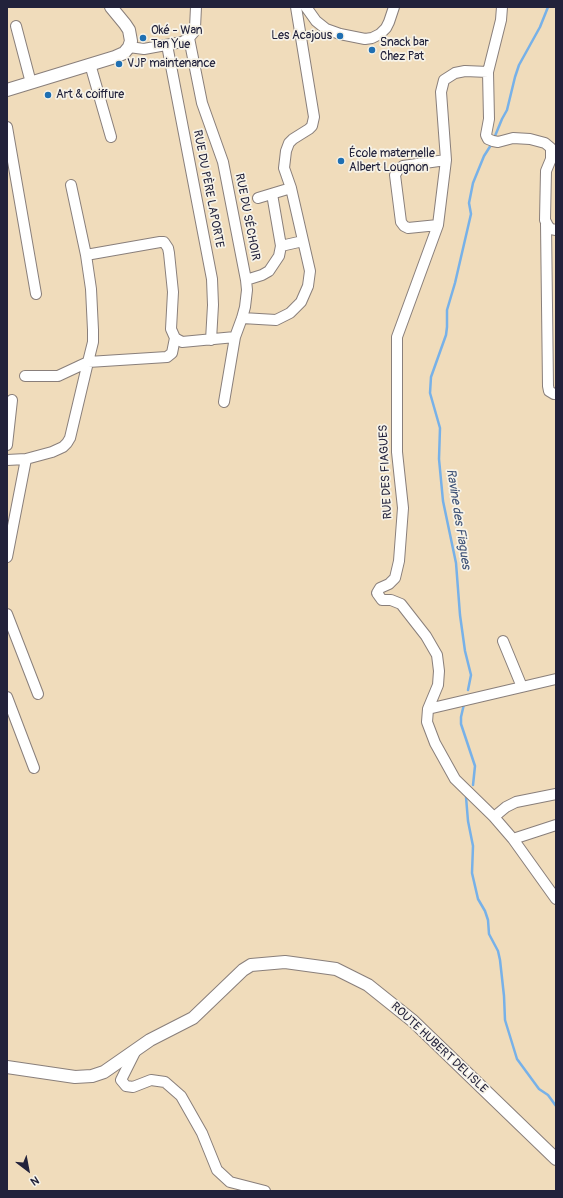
<!DOCTYPE html>
<html>
<head>
<meta charset="utf-8">
<style>
  body { margin:0 }
  #map { position:relative; width:563px; height:1198px; overflow:hidden; background:#f0dcbb; font-family:Pangolin,sans-serif }
  canvas { display:block }
  .frame { position:absolute; inset:0; border:8px solid #22223b; pointer-events:none }
  .north { position:absolute; left:8px; top:1150px; width:40px; height:40px; -webkit-text-stroke:3px #f7f3e8; paint-order:stroke; rotate:148deg; font-size:11px; font-weight:700; line-height:16px; text-align:center; color:#22223b }
  .north::after { content:''; display:block; margin:auto; width:14px; height:18px; background:#22223b; clip-path:polygon(50% 0,100% 100%,50% 72%,0 100%) }
</style>
</head>
<body>
<div id="map">
<canvas width="563" height="1198"></canvas>
<div class="frame"></div>
<div class="north">N</div>
</div>
<script>
const ctx = document.querySelector('canvas').getContext('2d');
ctx.lineJoin = 'round';
function toPath(rows) {
  const path = new Path2D();
  for (const r of rows) {
    path.moveTo(r[0], r[1]);
    for (let i = 2; i < r.length; i += 2) path.lineTo(r[i], r[i + 1]);
  }
  return path;
}
function trace(path, color, width, dash) {
  ctx.strokeStyle = color;
  ctx.lineWidth = width;
  ctx.lineCap = dash ? 'butt' : 'round';
  ctx.setLineDash(dash || []);
  ctx.stroke(path);
}
function label(font, color, halo, rows, align = 'center') {
  ctx.font = font + ' Pangolin,sans-serif';
  ctx.lineWidth = 3.5;
  ctx.setLineDash([]);
  ctx.textBaseline = 'middle';
  ctx.strokeStyle = halo;
  ctx.fillStyle = color;
  for (const [text, x, y, turn = 0] of rows) {
    ctx.save();
    ctx.translate(x, y);
    ctx.rotate((+turn || 0) * Math.PI / 180);
    ctx.textAlign = isNaN(turn) ? turn : align;
    if (halo) ctx.strokeText(text, 0, 0);
    ctx.fillText(text, 0, 0);
    ctx.restore();
  }
}
const stream = toPath([
  [495,136,502,119,507,110,515,77,519,65,540,27,548,7],
  [468,690,471,675,465,651,460,615,456,563,443,501,439,459,440,428,430,393,431,377,446,335,447,327,447,310,455,283,471,214,469,203,473,183,484,156,491,145],
  [464,704,461,717,461,724,475,766,473,785],
  [466,797,468,821,473,846,472,873,478,899,485,911,488,920,489,934,498,951,500,960,504,996,505,1020,517,1059,539,1089,548,1095,556,1106]
]);
const minor = toPath([
  [306,7,316,21,326,29,340,34,365,39,372,38,380,34,386,28,389,22,394,7],
  [502,7,501,20,488,72,465,71,455,73,444,80,441,92,446,160,438,225,397,337,397,452,403,508,399,561,395,578,389,584,380,588,377,593,382,600,391,600,401,604,426,636,437,655,439,671,438,685,428,709,427,722,435,743,455,779,494,817,513,839,556,899],
  [16,26,31,83],
  [189,38,202,103,223,162,246,280,247,290,245,307,242,318,235,337,224,402],
  [167,45,212,279,213,305,211,340],
  [129,47,144,49,182,42,189,38,194,32,195,28,196,7],
  [90,64,111,137],
  [488,72,489,119,486,135,488,139,493,141,498,142,513,138,530,139,545,143,551,148,551,159,546,171,545,220,548,226,551,229,556,230],
  [7,127,36,294],
  [258,198,291,188],
  [546,224,548,386,549,391,554,394,556,394],
  [438,225,408,228,404,226,401,222,395,175,398,170,403,166,446,160],
  [281,246,303,241],
  [86,255,160,242,164,242,168,248,169,253,173,292,171,329,175,338,182,342,235,337],
  [246,280,262,275,269,271,279,256,281,246,272,194],
  [242,318,276,320,290,313,301,302,308,286,310,271,291,188,284,168,286,151,289,143,293,139,309,129,312,126,314,117,296,7],
  [25,376,58,376,88,362,167,357,172,353,175,338],
  [7,445,12,400],
  [7,460,26,459,52,452,63,447,67,443,70,438,88,362,93,342,93,330,91,289,86,255,71,185],
  [7,557,26,459],
  [7,614,38,694],
  [503,641,522,687],
  [7,697,34,768],
  [428,709,556,679],
  [494,817,506,807,516,802,556,794],
  [513,839,556,825],
  [136,1050,121,1080,126,1086,133,1087,151,1080,165,1082,181,1096,202,1133,217,1170,230,1182,265,1191]
]);
const major = toPath([
  [7,90,115,57,124,53,129,47,131,41,129,30,125,24,111,7],
  [7,1067,75,1077,92,1076,104,1072,150,1040,193,1018,243,970,251,965,285,962,336,969,368,985,413,1021,556,1159]
]);
const markers = [
  [340,36,4,"#1f6fb2"],
  [143,38,4,"#1f6fb2"],
  [372,50,4,"#1f6fb2"],
  [119,64,4,"#1f6fb2"],
  [48,95,4,"#1f6fb2"],
  [341,161,4,"#1f6fb2"]
];
const poiNames = [
  ["Oké - Wan",151,31],
  ["Tan Yue",151,45],
  ["Les Acajous",332,36,"right"],
  ["Snack bar",380,43],
  ["Chez Pat",380,57],
  ["VJP maintenance",127,64],
  ["Art & coiffure",56,95],
  ["École maternelle",349,154],
  ["Albert Lougnon",349,168]
];
const streetNames = [
  ["RUE DU PÈRE LAPORTE",208,189,79],
  ["RUE DU SÉCHOIR",247,217,79],
  ["RUE DES FIAGUES",386,472,-93],
  ["ROUTE HUBERT DELISLE",439,1048,43]
];
const waterNames = [
  ["Ravine des Fiagues",458,519,81]
];
trace(stream, '#77b1e8', 2.5);
trace(minor, '#897f7b', 12);
trace(major, '#897f7b', 14);
trace(minor, '#fff', 10);
trace(major, '#fff', 12);
for (const [x, y, r, color] of markers) {
  const dot = new Path2D();
  dot.arc(x, y, r, 0, 2 * Math.PI);
  ctx.fillStyle = color;
  ctx.fill(dot);
  trace(dot, '#f7f3e8', 1.5);
}
label('12px', '#22223b', '#f7f3e8', poiNames, 'left');
label('12px', '#22223b', '#f7f3e8', streetNames);
label('italic 13px', '#405478', '#f7f3e8', waterNames);
</script>
</body>
</html>
